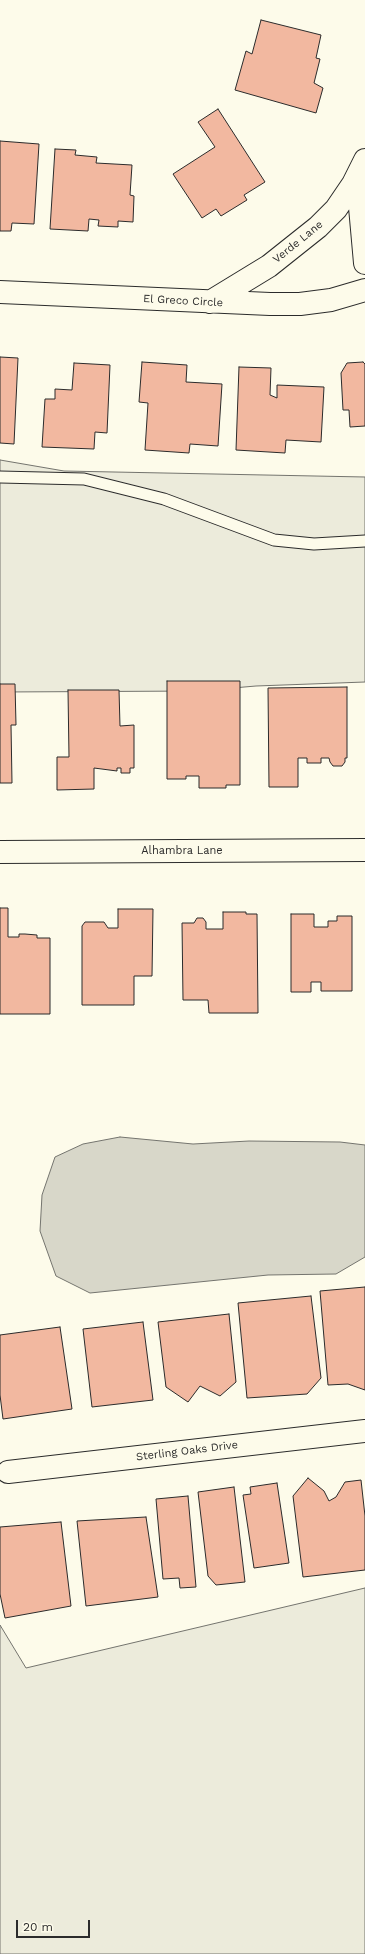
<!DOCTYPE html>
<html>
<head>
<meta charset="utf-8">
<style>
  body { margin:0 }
  #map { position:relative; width:365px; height:1954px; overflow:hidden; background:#fdfbea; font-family:"Work Sans",sans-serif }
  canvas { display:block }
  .scale { position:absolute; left:16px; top:1920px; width:74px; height:18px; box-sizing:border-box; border:2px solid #2b2b2b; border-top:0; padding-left:5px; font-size:12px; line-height:14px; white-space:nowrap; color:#2b2b2b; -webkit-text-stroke:3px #fdfbea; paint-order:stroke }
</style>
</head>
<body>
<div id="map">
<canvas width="365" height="1954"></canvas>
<div class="scale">20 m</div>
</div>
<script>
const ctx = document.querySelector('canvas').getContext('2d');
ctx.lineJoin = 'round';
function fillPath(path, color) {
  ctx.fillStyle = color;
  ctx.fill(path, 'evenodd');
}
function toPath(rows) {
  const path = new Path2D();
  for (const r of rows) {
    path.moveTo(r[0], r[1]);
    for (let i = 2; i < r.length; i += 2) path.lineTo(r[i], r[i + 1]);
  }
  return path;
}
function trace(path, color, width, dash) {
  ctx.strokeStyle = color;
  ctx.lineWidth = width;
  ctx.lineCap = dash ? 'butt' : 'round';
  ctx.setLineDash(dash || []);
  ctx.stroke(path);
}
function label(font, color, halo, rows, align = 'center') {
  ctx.font = font + ' "Work Sans",sans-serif';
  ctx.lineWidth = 3;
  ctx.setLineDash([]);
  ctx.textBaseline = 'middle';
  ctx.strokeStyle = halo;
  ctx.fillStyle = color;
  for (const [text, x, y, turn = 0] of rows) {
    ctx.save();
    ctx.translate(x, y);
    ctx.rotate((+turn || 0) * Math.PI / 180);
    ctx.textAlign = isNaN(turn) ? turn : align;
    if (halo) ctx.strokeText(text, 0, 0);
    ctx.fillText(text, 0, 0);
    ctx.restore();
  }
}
const green = toPath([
  [0,460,64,471,365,477,365,682,256,686,198,691,0,692,0,460],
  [365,1588,365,1954,0,1954,0,1625,26,1668,365,1588]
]);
const water = toPath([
  [120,1137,193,1144,249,1141,340,1142,365,1145,365,1257,336,1274,268,1275,90,1293,56,1276,40,1231,42,1195,55,1157,83,1144,120,1137]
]);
const building = toPath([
  [261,20,321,35,316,58,320,59,314,83,323,88,316,113,235,90,246,51,252,54,261,20],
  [218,109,265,182,244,195,247,200,221,216,216,209,202,218,173,174,215,147,198,122,218,109],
  [0,141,39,144,34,224,12,223,11,231,0,231,0,141],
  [55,149,76,150,75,155,97,157,96,163,132,165,130,195,134,196,133,222,118,221,118,227,98,226,99,220,89,219,88,231,50,229,55,149],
  [0,357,18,358,14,444,0,443,0,357],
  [142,362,187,365,186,382,222,384,218,446,190,444,189,453,145,450,148,403,139,402,142,362],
  [363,362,365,364,365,426,350,427,349,410,343,410,341,373,347,363,363,362],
  [74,363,110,365,107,433,95,432,94,449,42,447,45,399,55,399,55,389,72,390,74,363],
  [239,367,271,368,270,395,277,398,277,385,324,387,321,442,286,440,285,453,236,450,239,367],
  [167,681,240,681,240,785,226,785,226,788,199,788,199,776,186,776,186,779,167,779,167,681],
  [0,684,15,684,16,725,11,725,12,783,0,783,0,684],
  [347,687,347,758,345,758,345,762,342,766,333,766,330,762,329,758,321,758,321,763,307,763,307,758,298,758,298,787,269,787,268,688,347,687],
  [68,690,119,690,120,726,134,725,134,768,130,768,130,773,121,773,121,768,117,768,117,771,94,768,94,789,57,790,57,757,69,757,68,690],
  [0,908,8,908,8,937,19,937,19,934,25,934,37,935,37,938,50,938,50,1014,0,1014,0,908],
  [118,909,153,909,152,976,134,976,134,1005,82,1005,82,926,85,922,104,922,108,928,118,928,118,909],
  [223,912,246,912,246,914,257,914,258,1013,209,1013,208,1000,183,1000,182,923,194,923,197,918,203,918,206,922,206,929,223,929,223,912],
  [291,914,314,914,314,927,328,927,328,921,337,921,337,916,352,916,352,991,321,991,321,982,311,982,311,992,291,992,291,914],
  [365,1287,365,1390,348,1384,328,1385,320,1291,365,1287],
  [311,1296,321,1378,307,1394,247,1398,238,1303,311,1296],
  [229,1314,236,1382,220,1396,200,1386,188,1402,166,1387,158,1322,229,1314],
  [143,1322,153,1400,92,1407,83,1329,143,1322],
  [60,1327,72,1409,3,1419,0,1395,0,1335,60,1327],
  [308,1478,324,1491,329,1501,336,1497,345,1482,361,1480,365,1516,365,1570,303,1577,293,1496,308,1478],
  [277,1483,289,1563,254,1568,243,1495,251,1494,250,1487,277,1483],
  [234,1487,245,1582,216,1585,208,1576,198,1492,234,1487],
  [188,1496,196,1587,180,1588,179,1578,163,1579,156,1499,188,1496],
  [146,1517,158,1597,86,1606,77,1521,146,1517],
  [61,1522,71,1606,5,1618,0,1594,0,1527,61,1522]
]);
const service = toPath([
  [0,477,84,479,164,499,274,540,314,544,365,541]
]);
const minor = toPath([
  [365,185,360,207,365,263],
  [0,292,270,304,300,304,331,300,365,290],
  [210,302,269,266,318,227,336,209,353,184,365,160],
  [0,852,365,850],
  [8,1472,365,1431]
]);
const streetNames = [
  ["Verde Lane",298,242,-39],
  ["El Greco Circle",183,301,3],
  ["Alhambra Lane",182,851],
  ["Sterling Oaks Drive",187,1451,-7]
];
fillPath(green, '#ecebdb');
trace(green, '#74746e', 1);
fillPath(water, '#d8d7c9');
trace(water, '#74746e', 1);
fillPath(building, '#f2b8a0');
trace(building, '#2b2b2b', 1);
trace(service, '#2b2b2b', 13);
trace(minor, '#2b2b2b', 24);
trace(service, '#fdfbea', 11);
trace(minor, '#fdfbea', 22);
label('11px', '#2b2b2b', '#fdfbea', streetNames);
</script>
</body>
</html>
